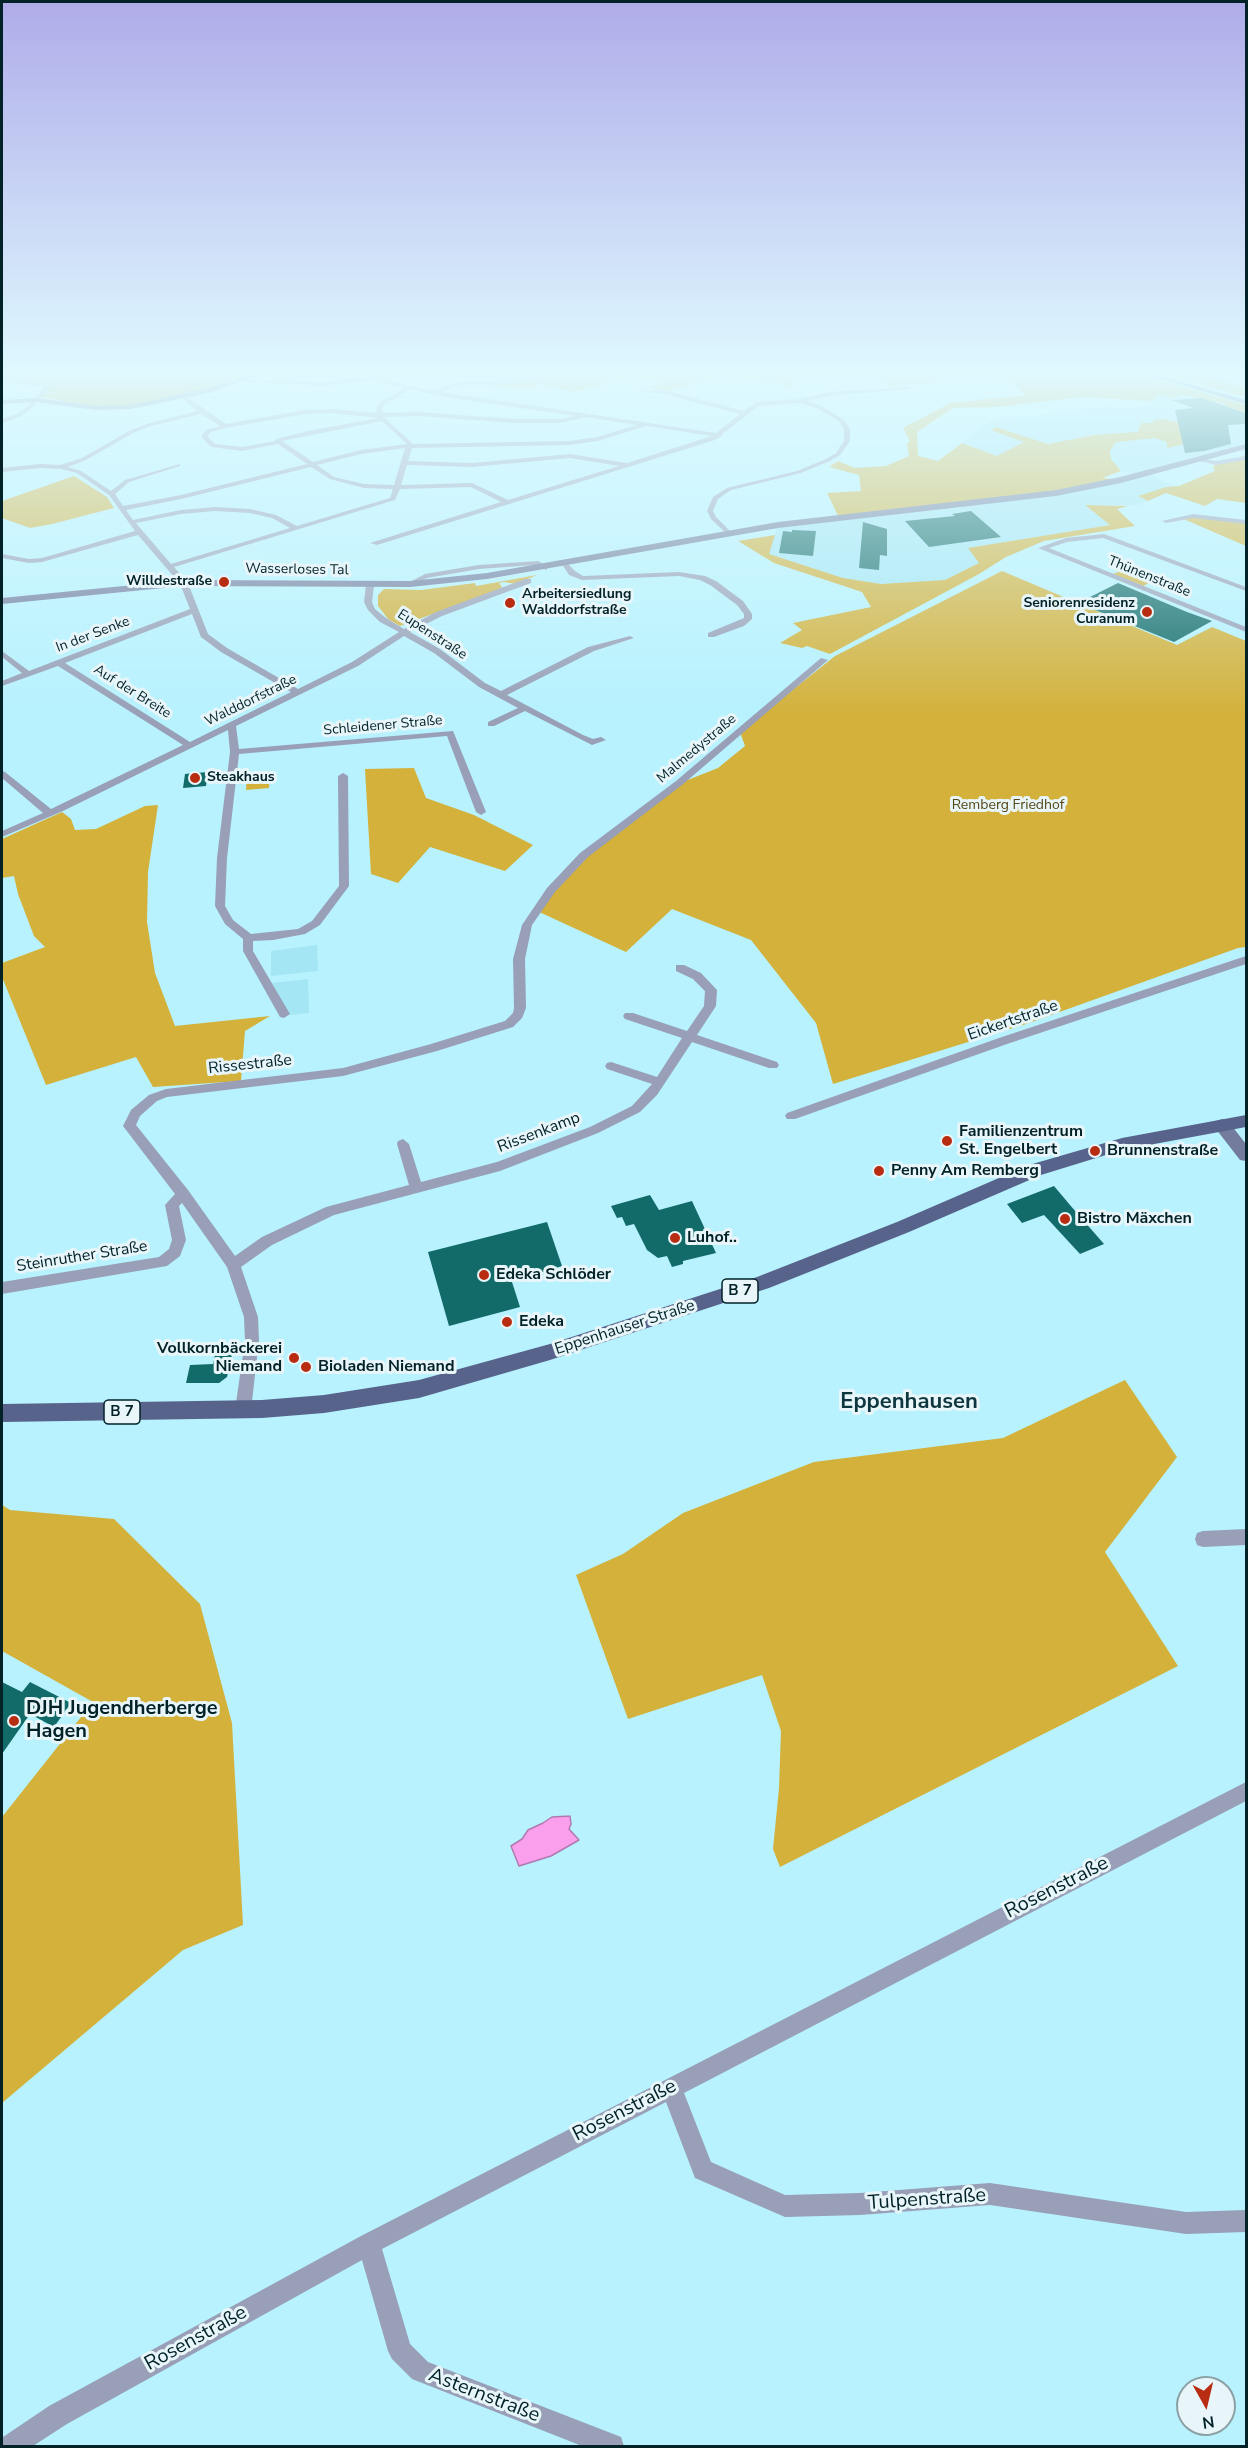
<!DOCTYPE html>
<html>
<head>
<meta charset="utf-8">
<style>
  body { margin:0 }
  #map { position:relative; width:1248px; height:2448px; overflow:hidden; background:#b7f2fe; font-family:"Nunito Sans",sans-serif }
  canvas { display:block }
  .frame { position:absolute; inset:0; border:3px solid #022228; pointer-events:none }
  .north { position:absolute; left:1176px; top:2376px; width:60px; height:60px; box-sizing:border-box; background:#e8f6f9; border:2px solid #8ca1a5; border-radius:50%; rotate:172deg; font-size:16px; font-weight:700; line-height:24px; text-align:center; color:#022228 }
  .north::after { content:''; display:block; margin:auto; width:21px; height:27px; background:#b82c11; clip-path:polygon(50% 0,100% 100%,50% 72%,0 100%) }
</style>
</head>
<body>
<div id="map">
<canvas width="1248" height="2448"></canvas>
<div class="frame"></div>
<div class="north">N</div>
</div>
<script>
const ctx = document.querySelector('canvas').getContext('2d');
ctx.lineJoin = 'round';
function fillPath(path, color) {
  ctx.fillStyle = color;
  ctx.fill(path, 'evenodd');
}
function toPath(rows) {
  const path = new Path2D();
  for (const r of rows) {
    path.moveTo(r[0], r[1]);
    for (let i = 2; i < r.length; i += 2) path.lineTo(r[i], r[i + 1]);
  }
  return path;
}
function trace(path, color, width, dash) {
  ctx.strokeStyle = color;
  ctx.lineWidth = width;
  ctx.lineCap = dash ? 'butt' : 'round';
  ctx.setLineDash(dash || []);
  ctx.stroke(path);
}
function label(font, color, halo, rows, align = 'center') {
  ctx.font = font + ' "Nunito Sans",sans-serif';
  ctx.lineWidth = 6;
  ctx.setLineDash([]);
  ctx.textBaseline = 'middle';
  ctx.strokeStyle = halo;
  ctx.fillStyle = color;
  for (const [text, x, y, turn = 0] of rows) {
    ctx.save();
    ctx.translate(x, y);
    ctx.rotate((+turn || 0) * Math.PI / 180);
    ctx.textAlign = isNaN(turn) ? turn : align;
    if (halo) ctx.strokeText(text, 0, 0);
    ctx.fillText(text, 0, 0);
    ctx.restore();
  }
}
const built = toPath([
  [1161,395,1202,398,1245,412,1246,447,1150,473,1174,487,1139,496,1148,501,1138,505,1086,506,1110,525,969,548,979,563,945,580,917,583,881,584,843,578,768,554,778,525,932,509,1138,474,1121,471,1111,459,1110,451,1094,435,1048,444,996,427,1025,442,997,456,962,443,989,421,1105,406,1151,407,1150,401],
  [317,945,318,971,271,976,271,951],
  [308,979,309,1013,290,1015,272,983]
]);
const green = toPath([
  [2,375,251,375,225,385,129,406,91,406,41,397,49,385,10,380],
  [550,375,801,375,784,379,792,382,795,388,774,381,767,383,722,375,669,391,650,388,660,383,632,376,574,392,538,383,534,389,496,388,494,385,539,379],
  [878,375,948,375,932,378,937,383,887,386],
  [984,375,1142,375,1246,405,1246,416,1244,412,1225,407,1225,404,1182,395,1170,398,1161,395,1150,401,1083,397,996,407,953,408,917,432,918,456,938,461,962,443,997,456,1024,442,990,430,996,427,1048,444,1094,435,1138,432,1141,423,1153,423,1153,420,1163,419,1188,424,1188,443,1167,448,1167,442,1155,438,1116,442,1110,451,1111,459,1121,471,1102,478,1121,480,1085,488,839,518,827,493,861,491,859,475,829,467,838,461,855,468,886,466,909,456,907,443,910,441,903,428,950,403,1026,395,1014,384],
  [1163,375,1200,375,1246,387,1246,397],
  [1246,455,1246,503,1217,499,1205,506,1166,493,1148,501,1138,496,1166,487,1179,486,1215,471,1213,466],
  [74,476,107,497,114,508,52,524,30,528,2,518,2,501],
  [1085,505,1128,506,1117,509,1135,526,1044,541,1006,557,979,574,830,654,807,646,802,648,780,643,802,630,793,623,871,607,862,592,774,563,738,541,775,535,769,554,843,578,881,584,945,580,979,563,968,548,1110,525],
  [1193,516,1246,522,1246,546,1181,518],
  [1132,566,1161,577,1143,586,1113,574],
  [1002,571,1177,645,1212,627,1246,641,1246,947,1238,948,1026,1024,833,1084,816,1023,751,940,672,909,626,952,537,911,585,855,680,783,718,768,745,746,740,732,835,656],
  [537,575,516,584,504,582,499,583,502,587,501,589,400,626,388,619,378,606,378,595,384,589,421,590,475,583,476,586],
  [414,768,426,798,474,815,533,845,505,871,430,847,398,883,371,874,365,769],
  [270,771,269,788,246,790,247,773],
  [158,805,148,872,147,922,155,973,175,1026,270,1016,245,1031,241,1081,153,1087,136,1057,46,1085,2,977,2,963,45,947,34,936,18,894,14,876,2,878,2,839,62,812,71,819,75,830,96,829,145,806],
  [1125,1380,1177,1457,1105,1552,1178,1666,780,1867,773,1849,779,1788,781,1731,762,1675,628,1719,576,1575,623,1554,683,1513,814,1462,1003,1438],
  [2,1505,10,1510,114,1519,200,1604,232,1723,243,1925,183,1950,2,2103,2,1817,93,1702,2,1651]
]);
const water = toPath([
  [570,1816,571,1824,569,1829,579,1840,551,1856,519,1866,511,1846,522,1839,528,1830,543,1823,552,1817,570,1816]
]);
const building = toPath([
  [1202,398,1245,413,1246,424,1228,425,1231,444,1204,451,1185,453,1175,410,1194,408,1171,400],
  [971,511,1001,537,929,547,905,521,955,516,952,514],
  [863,522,887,529,887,556,880,555,879,570,859,568],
  [792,530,816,531,813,556,779,553,783,531,792,532],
  [1118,583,1187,612,1212,621,1174,642,1078,603],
  [208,772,206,786,183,788,185,774],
  [1054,1186,1070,1205,1104,1244,1080,1254,1044,1215,1022,1223,1007,1204],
  [650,1195,659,1210,692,1201,716,1253,683,1261,683,1264,672,1267,667,1256,658,1258,647,1250,634,1224,626,1226,622,1217,617,1218,611,1206],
  [547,1222,562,1266,512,1282,520,1307,449,1326,428,1252],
  [217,1346,234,1346,227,1377,219,1383,186,1383,190,1365,213,1364],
  [2,1682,22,1692,30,1682,71,1703,54,1727,30,1714,2,1754]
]);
const street = toPath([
  [382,375,385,377,381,379,433,391,460,381,500,381,549,375,527,382,500,385,461,385,440,392,716,433,740,414,664,394,638,391,664,390,744,411,757,402,800,399,829,392,908,387,911,389,829,396,807,401,821,406,844,420,850,429,850,441,840,455,830,461,801,473,731,490,718,499,713,511,716,517,732,533,728,535,711,519,707,511,713,497,727,488,797,471,826,459,836,453,844,441,844,429,840,422,817,408,800,403,759,406,722,434,722,436,712,441,377,545,370,543,501,502,471,487,400,489,395,500,174,567,188,583,208,634,227,648,298,689,352,662,399,632,380,622,368,610,364,602,366,585,370,583,374,585,372,602,375,609,386,618,404,629,436,612,525,579,531,579,531,583,442,616,410,632,440,649,485,683,501,691,588,647,630,636,634,638,594,651,507,695,583,735,593,739,601,737,606,740,592,745,525,711,494,726,488,726,488,722,518,708,479,687,434,653,404,636,358,666,236,726,239,749,453,731,486,812,481,815,476,812,447,736,239,754,227,858,225,906,233,920,251,934,298,929,312,921,339,886,338,776,343,773,348,776,349,886,320,925,305,934,273,940,253,941,253,951,290,1014,284,1018,280,1017,243,951,243,939,225,924,215,906,217,858,230,752,228,730,63,811,2,837,2,831,43,813,2,778,2,771,5,772,51,809,183,745,58,666,2,686,2,681,22,673,2,657,2,651,29,671,190,609,180,584,138,535,42,562,29,563,2,558,2,554,29,559,42,558,135,531,109,495,77,473,61,469,40,468,2,472,2,468,40,464,60,465,82,458,129,431,147,424,197,411,182,398,184,395,226,424,305,410,331,409,377,413,376,408,381,402,405,388,373,380,324,386,236,381,239,379,324,382,382,375],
  [411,389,433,395,576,416,560,419,514,419,419,412,383,413,382,408,385,404,411,389],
  [331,413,379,418,308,431,276,439,275,441,242,447,215,444,207,436,211,432,226,428,305,414,331,413],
  [201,414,220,426,207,430,201,436,211,447,242,451,278,444,307,464,181,495,123,506,115,494,129,482,180,466,180,464,125,480,111,491,81,471,68,467,86,460,133,433,151,426,201,414],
  [419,416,514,423,560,423,586,417,637,425,597,437,569,441,413,444,384,417,419,416],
  [382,421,407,444,361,450,313,462,282,441,382,421],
  [646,426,712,436,627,463,570,454,472,463,408,461,412,448,569,445,598,441,646,426],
  [405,448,394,485,364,484,334,477,317,465,361,454,405,448],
  [570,458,619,466,508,500,472,483,401,485,407,465,472,467,570,458],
  [311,467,330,479,364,488,393,489,390,498,297,526,276,515,250,509,215,507,181,510,133,520,126,510,181,499,311,467],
  [215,511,250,513,272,518,290,528,171,564,136,523,181,514,215,511],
  [192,614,201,637,221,652,291,692,190,742,65,663,192,614],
  [2,376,13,380,51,386,33,407,21,416,2,423,2,419,17,414,29,405,44,387,10,383,2,380,2,376],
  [1246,456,1246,460,1216,465,1195,460,1198,458,1216,461,1246,456],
  [1193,514,1246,520,1246,524,1193,518,1166,523,1162,521,1193,514],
  [1104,534,1246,587,1246,591,1103,538,1067,542,1049,548,1246,627,1246,632,1038,548,1066,538,1104,534],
  [538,561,547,566,547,570,534,565,479,569,427,578,410,586,406,584,425,574,479,565,538,561],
  [566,562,575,571,583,576,679,572,705,576,716,581,743,601,752,614,752,619,744,626,714,637,708,637,708,633,744,618,744,614,737,605,710,585,700,580,679,576,582,580,569,575,562,564,566,562],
  [821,658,828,660,682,785,588,857,555,892,532,925,525,959,526,1008,522,1018,513,1027,437,1051,343,1076,167,1097,157,1101,140,1116,136,1125,188,1190,235,1256,262,1237,326,1207,409,1185,397,1144,398,1141,403,1139,409,1144,421,1182,497,1162,590,1127,632,1106,652,1084,607,1069,605,1066,607,1063,611,1062,657,1077,682,1038,625,1019,623,1016,625,1013,633,1013,687,1031,704,1006,705,991,693,979,676,971,676,965,684,965,701,973,717,990,716,1006,697,1035,777,1062,779,1065,777,1068,769,1068,692,1042,657,1095,640,1112,598,1133,500,1171,334,1215,272,1245,241,1267,258,1317,259,1340,251,1410,248,1415,243,1417,238,1415,235,1410,245,1340,244,1317,227,1267,182,1203,179,1206,186,1240,180,1256,167,1266,2,1294,2,1282,159,1257,169,1249,172,1240,165,1205,175,1194,123,1126,131,1110,149,1095,166,1089,343,1068,431,1044,505,1021,513,1013,514,1008,513,959,522,925,547,888,580,853,676,781,821,658],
  [1246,956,1246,964,1007,1044,795,1119,787,1119,785,1116,787,1113,999,1038,1246,956],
  [1246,1529,1246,1545,1203,1547,1197,1545,1195,1539,1197,1533,1203,1531,1246,1529],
  [1246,1782,1246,1801,684,2093,711,2162,785,2195,860,2193,990,2183,1186,2212,1246,2210,1246,2232,1186,2234,990,2205,860,2215,785,2217,695,2178,666,2102,382,2249,410,2344,428,2362,621,2437,624,2446,582,2446,412,2379,392,2359,388,2351,362,2260,67,2424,33,2446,2,2446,3,2437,49,2406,361,2236,1246,1782]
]);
const secondary = toPath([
  [250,375,260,375,209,393,130,409,96,410,36,402,2,404,2,400,36,398,96,406,130,405,204,389,250,375],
  [1246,444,1246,449,1121,483,1056,496,778,528,487,579,410,587,184,586,2,604,2,598,184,580,410,581,487,573,778,522,1056,490,1120,477,1246,444],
  [1222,1119,1228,1121,1246,1144,1246,1161,1240,1160,1216,1129,1214,1125,1216,1121,1222,1119]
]);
const primary = toPath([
  [1147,375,1158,375,1246,400,1246,404,1147,375],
  [1246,1115,1246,1127,1122,1150,1041,1175,909,1232,769,1288,550,1360,419,1398,324,1413,262,1418,2,1422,2,1404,262,1400,324,1395,419,1380,550,1344,757,1277,897,1222,1029,1165,1122,1138,1246,1115]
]);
const markers = [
  [224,582,6,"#b82c11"],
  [510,603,6,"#b82c11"],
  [1147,612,6,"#b82c11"],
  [195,778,6,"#b82c11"],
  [947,1141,6,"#b82c11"],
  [1095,1151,6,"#b82c11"],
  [879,1171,6,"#b82c11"],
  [1065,1219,6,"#b82c11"],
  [675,1238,6,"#b82c11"],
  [484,1275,6,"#b82c11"],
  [507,1322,6,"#b82c11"],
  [294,1358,6,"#b82c11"],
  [306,1367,6,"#b82c11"],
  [14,1721,6,"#b82c11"]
];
const farStreetnames = [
  ["Wasserloses Tal",297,570,1],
  ["Thünenstraße",1149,577,22],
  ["In der Senke",93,635,-21],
  ["Eupenstraße",432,635,33],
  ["Auf der Breite",132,692,32],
  ["Walddorfstraße",251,701,-26],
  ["Schleidener Straße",383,726,-5],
  ["Malmedystraße",697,749,-40]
];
const farPoinames = [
  ["Willdestraße",212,582],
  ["Arbeitersiedlung",522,595,"left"],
  ["Walddorfstraße",522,611,"left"],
  ["Seniorenresidenz",1135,604],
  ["Curanum",1135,620],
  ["Steakhaus",207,778,"left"]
];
const farParknames = [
  ["Remberg Friedhof",1008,806]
];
const shields = [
  [740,1291,36],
  [122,1412,36]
];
const shieldNames = [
  ["B 7",740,1291],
  ["B 7",122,1412]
];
const streetNames = [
  ["Eickertstraße",1013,1021,-19],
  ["Rissestraße",250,1065,-6],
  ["Rissenkamp",539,1133,-21],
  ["Steinruther Straße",82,1257,-9],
  ["Eppenhauser Straße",625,1328,-18]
];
const poiNames = [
  ["Familienzentrum",959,1132],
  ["St. Engelbert",959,1150],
  ["Brunnenstraße",1107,1151],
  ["Penny Am Remberg",891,1171],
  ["Bistro Mäxchen",1077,1219],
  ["Luhof..",687,1238],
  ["Edeka Schlöder",496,1275],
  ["Edeka",519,1322],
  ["Vollkornbäckerei",282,1349,"right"],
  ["Niemand",282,1367,"right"],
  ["Bioladen Niemand",318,1367]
];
const nearPoinames = [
  ["DJH Jugendherberge",26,1709],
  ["Hagen",26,1732]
];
const nearStreetnames = [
  ["Rosenstraße",1057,1888,-27],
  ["Rosenstraße",625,2111,-27],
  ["Tulpenstraße",927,2200,-4],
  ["Rosenstraße",196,2339,-29],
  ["Asternstraße",484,2396,21]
];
const districtNames = [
  ["Eppenhausen",909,1403]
];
fillPath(built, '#a4e6f4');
fillPath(green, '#d3b13a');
fillPath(water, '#fa9feb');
trace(water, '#b07ab0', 1.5);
fillPath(building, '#136b69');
fillPath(street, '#989fb6');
fillPath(secondary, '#737c9d');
fillPath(primary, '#58638b');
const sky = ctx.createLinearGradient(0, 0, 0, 717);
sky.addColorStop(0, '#aface9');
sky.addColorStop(0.52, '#dff9ff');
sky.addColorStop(1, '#dff9ff00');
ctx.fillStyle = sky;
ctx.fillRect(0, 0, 1248, 717);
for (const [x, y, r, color] of markers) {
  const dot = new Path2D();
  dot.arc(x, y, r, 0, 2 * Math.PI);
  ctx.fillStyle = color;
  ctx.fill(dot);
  trace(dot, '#e8f6f9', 2);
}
label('14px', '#022228', '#e8f6f9', farStreetnames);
label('bold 14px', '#022228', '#e8f6f9', farPoinames, 'right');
label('14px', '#554715', '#e8f6f9', farParknames);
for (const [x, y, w] of shields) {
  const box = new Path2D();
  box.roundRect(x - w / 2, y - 12, w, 24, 4.5);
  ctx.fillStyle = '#e8f6f9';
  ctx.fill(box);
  trace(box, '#022228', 1.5);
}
label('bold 15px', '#022228', null, shieldNames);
label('16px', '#022228', '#e8f6f9', streetNames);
label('bold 16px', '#022228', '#e8f6f9', poiNames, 'left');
label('bold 20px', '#022228', '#e8f6f9', nearPoinames, 'left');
label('20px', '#022228', '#e8f6f9', nearStreetnames);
label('bold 22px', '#0d363e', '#e8f6f9', districtNames);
</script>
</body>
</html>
